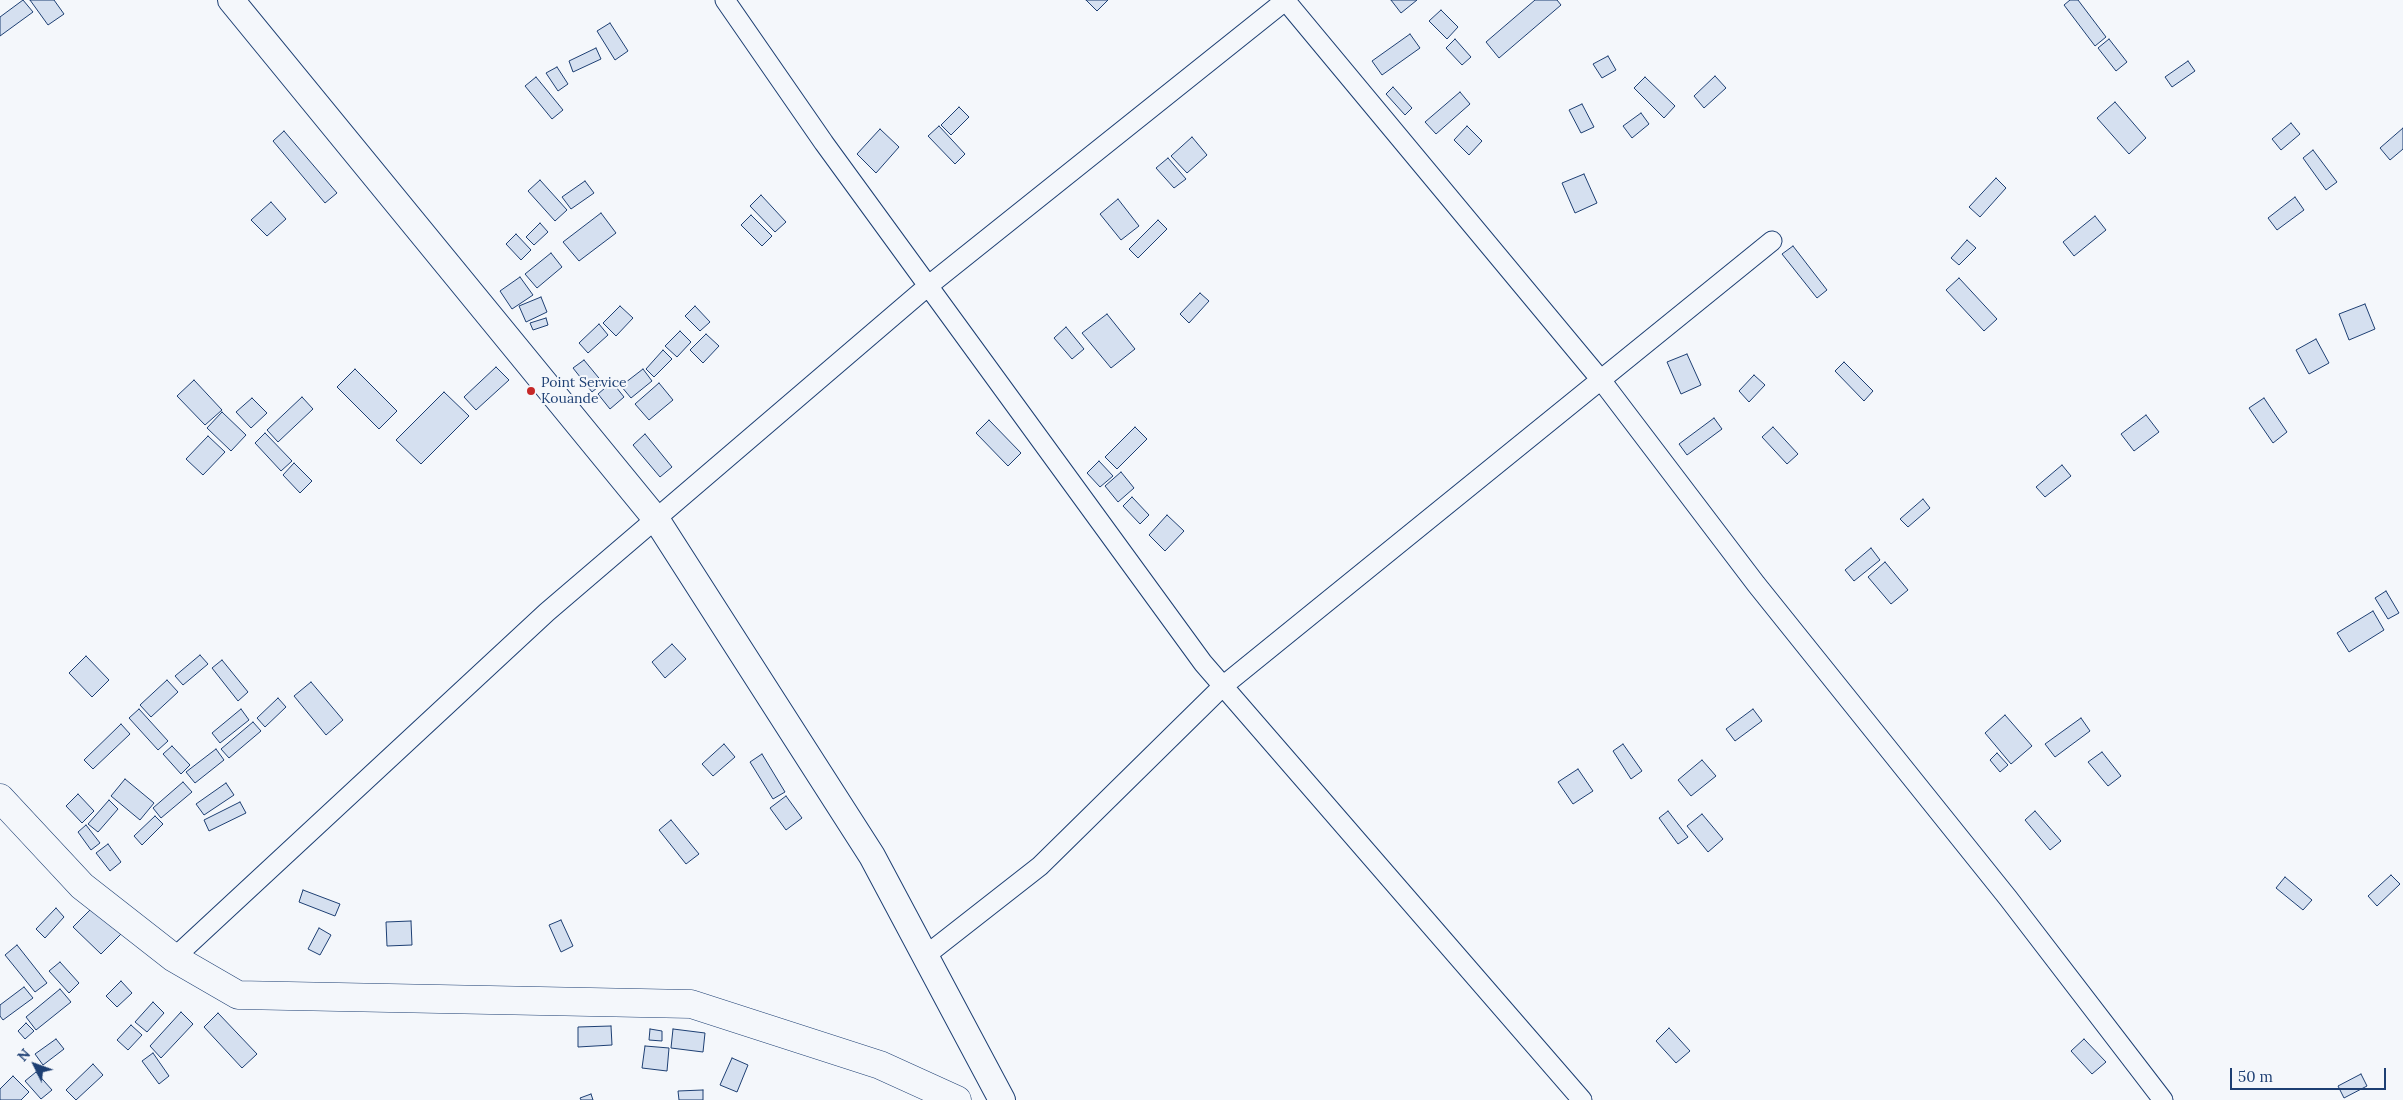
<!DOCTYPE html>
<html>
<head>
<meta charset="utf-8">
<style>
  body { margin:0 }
  #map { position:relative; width:2403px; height:1100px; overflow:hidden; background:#f4f7fb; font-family:Lora,serif }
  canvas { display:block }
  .north { position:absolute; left:10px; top:1040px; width:50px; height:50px; -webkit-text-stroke:4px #f4f7fb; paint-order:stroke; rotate:312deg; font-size:14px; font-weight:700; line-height:20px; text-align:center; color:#1d3f73 }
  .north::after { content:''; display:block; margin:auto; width:18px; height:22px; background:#1d3f73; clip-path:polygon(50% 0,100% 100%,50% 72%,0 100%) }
  .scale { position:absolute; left:2230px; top:1068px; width:156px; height:22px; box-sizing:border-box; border:2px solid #1d3f73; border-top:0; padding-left:6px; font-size:15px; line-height:18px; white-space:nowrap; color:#1d3f73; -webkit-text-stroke:4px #f4f7fb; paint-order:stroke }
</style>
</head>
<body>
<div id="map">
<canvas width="2403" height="1100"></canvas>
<div class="north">N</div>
<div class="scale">50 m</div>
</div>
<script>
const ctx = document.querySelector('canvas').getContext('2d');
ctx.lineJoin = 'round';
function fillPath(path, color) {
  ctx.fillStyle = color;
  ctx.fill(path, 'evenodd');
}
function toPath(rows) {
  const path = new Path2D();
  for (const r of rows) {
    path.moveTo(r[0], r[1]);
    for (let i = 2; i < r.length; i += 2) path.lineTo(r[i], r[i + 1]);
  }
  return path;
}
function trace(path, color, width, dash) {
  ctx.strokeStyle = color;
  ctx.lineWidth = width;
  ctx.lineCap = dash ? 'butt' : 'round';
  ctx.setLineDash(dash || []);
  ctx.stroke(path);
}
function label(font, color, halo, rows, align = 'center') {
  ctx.font = font + ' Lora,serif';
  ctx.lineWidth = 4;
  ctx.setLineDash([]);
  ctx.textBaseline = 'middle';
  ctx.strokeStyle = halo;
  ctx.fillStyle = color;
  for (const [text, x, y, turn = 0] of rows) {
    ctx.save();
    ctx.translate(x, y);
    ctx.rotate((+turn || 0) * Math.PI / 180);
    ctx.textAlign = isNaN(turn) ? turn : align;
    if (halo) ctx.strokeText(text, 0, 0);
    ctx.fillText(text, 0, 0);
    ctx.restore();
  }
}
const building = toPath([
  [23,0,33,12,0,36,0,17,23,0],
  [30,0,54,0,64,14,48,25,30,0],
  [1086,0,1108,0,1097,11,1086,0],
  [1391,0,1417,0,1401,13,1391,0],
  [1535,0,1557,0,1561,5,1499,58,1486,42,1535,0],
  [2070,0,2078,0,2106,37,2095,46,2064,5,2070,0],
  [1441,10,1458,27,1447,39,1429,21,1441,10],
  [610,23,628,51,615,60,597,31,610,23],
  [1410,34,1420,48,1382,75,1372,61,1410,34],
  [1455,39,1471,57,1462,65,1446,48,1455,39],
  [2109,39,2127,62,2116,71,2098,48,2109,39],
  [596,48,601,59,573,72,569,61,596,48],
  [1608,56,1616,70,1602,78,1593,64,1608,56],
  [2188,61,2195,71,2172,87,2165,77,2188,61],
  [557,67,568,84,558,91,546,73,557,67],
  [1715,76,1726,88,1704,108,1694,96,1715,76],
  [536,77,563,110,552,119,525,86,536,77],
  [1645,77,1675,106,1664,118,1634,88,1645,77],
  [1393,87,1412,108,1405,115,1386,94,1393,87],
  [1460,92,1470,104,1436,134,1425,122,1460,92],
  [2115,102,2146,138,2129,154,2097,118,2115,102],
  [1582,104,1594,127,1581,133,1569,110,1582,104],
  [959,107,969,117,951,135,941,125,959,107],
  [1641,113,1649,124,1632,138,1623,126,1641,113],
  [2291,123,2300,134,2281,150,2272,139,2291,123],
  [939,126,965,154,955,164,928,136,939,126],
  [1467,126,1482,141,1469,155,1454,140,1467,126],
  [2403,128,2403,149,2390,160,2380,148,2403,128],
  [880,129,899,147,876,173,857,154,880,129],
  [284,131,337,193,325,203,273,141,284,131],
  [1192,137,1207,155,1187,173,1171,156,1192,137],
  [2313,150,2337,182,2326,190,2303,158,2313,150],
  [1168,158,1186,179,1174,188,1156,168,1168,158],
  [1584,174,1597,203,1575,213,1562,183,1584,174],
  [1996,178,2006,188,1980,217,1969,207,1996,178],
  [540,180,567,210,555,221,528,191,540,180],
  [585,181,594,193,571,209,562,197,585,181],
  [761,195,786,222,775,232,750,206,761,195],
  [2295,197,2304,210,2277,230,2268,218,2295,197],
  [1118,199,1139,226,1121,240,1100,214,1118,199],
  [271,202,286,219,267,236,251,220,271,202],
  [601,213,616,233,579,261,563,242,601,213],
  [751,215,772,236,762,246,741,225,751,215],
  [2095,216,2106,230,2074,256,2063,242,2095,216],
  [1158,220,1167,229,1138,258,1129,249,1158,220],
  [540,223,548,232,534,245,526,237,540,223],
  [516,234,531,250,521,260,506,244,516,234],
  [1967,240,1976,248,1959,265,1951,258,1967,240],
  [1793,246,1827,290,1817,298,1782,254,1793,246],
  [551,253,562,267,537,288,525,274,551,253],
  [520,277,533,295,512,309,500,291,520,277],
  [1959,278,1997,319,1984,331,1946,290,1959,278],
  [1200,293,1209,301,1189,323,1180,314,1200,293],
  [541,297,547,312,526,322,519,306,541,297],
  [2365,304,2375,329,2349,340,2339,314,2365,304],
  [620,306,633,318,616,336,603,323,620,306],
  [695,306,710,322,700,331,685,316,695,306],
  [1107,314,1135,349,1111,368,1082,333,1107,314],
  [546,318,548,325,533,330,530,323,546,318],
  [599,324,608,335,588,353,579,343,599,324],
  [1066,327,1084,349,1072,359,1054,338,1066,327],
  [680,331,691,342,677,357,665,346,680,331],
  [706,334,719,346,703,363,690,350,706,334],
  [2316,339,2329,363,2309,374,2296,350,2316,339],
  [663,350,672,359,654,377,646,369,663,350],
  [1687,354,1701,385,1681,394,1667,362,1687,354],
  [584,360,603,383,592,392,573,368,584,360],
  [1844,362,1873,391,1864,401,1835,371,1844,362],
  [496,367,509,380,476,410,464,397,496,367],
  [355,369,397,411,379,429,337,387,355,369],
  [643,369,652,381,631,398,621,386,643,369],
  [1754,375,1765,385,1749,402,1739,391,1754,375],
  [194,380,222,410,205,425,177,396,194,380],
  [612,382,624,397,610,409,598,394,612,382],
  [659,383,673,400,649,420,635,404,659,383],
  [444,392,469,416,421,464,396,440,444,392],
  [302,397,313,409,278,442,267,430,302,397],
  [252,398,267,413,251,428,236,412,252,398],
  [2264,398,2287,432,2273,443,2249,408,2264,398],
  [222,412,246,435,231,451,207,428,222,412],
  [2146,415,2159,432,2134,451,2121,434,2146,415],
  [1714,418,1722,429,1687,455,1679,444,1714,418],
  [989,420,1021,453,1008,466,976,433,989,420],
  [1135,427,1147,439,1117,469,1105,457,1135,427],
  [1773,427,1798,454,1787,464,1762,437,1773,427],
  [265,433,292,461,281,471,255,443,265,433],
  [645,434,672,467,660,477,633,445,645,434],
  [208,436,225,452,203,475,186,459,208,436],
  [1099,461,1113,476,1100,487,1087,473,1099,461],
  [294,463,312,481,300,493,283,475,294,463],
  [2062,465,2071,476,2045,497,2036,487,2062,465],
  [1121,472,1134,488,1118,502,1105,486,1121,472],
  [1132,497,1149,515,1140,524,1123,506,1132,497],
  [1923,499,1930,508,1908,527,1900,519,1923,499],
  [1167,515,1184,531,1165,551,1149,535,1167,515],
  [1871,548,1880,560,1854,581,1845,570,1871,548],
  [1885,562,1908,590,1891,604,1868,577,1885,562],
  [2386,591,2399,613,2388,619,2375,598,2386,591],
  [2373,611,2384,630,2349,652,2337,633,2373,611],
  [672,644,686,659,665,678,652,662,672,644],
  [200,655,208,664,183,685,175,676,200,655],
  [86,656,109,680,92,697,69,673,86,656],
  [222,660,248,692,238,701,212,668,222,660],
  [167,680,178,692,151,717,140,705,167,680],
  [311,682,343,720,326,735,294,696,311,682],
  [278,698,286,707,265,727,257,718,278,698],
  [139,709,168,741,158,750,129,718,139,709],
  [241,709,249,720,220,743,212,733,241,709],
  [1753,709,1762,721,1735,741,1726,729,1753,709],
  [2005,715,2032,746,2011,764,1985,733,2005,715],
  [2081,718,2090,731,2055,757,2045,744,2081,718],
  [253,722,261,731,229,758,221,749,253,722],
  [121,724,130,734,93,769,84,760,121,724],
  [724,744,735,757,713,776,702,764,724,744],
  [1623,744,1642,771,1631,779,1613,751,1623,744],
  [172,746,190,765,181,774,163,754,172,746],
  [216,749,224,760,195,783,186,772,216,749],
  [2102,752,2121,776,2108,786,2088,762,2102,752],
  [1997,753,2008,765,2000,772,1990,760,1997,753],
  [762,754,785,792,773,799,750,762,762,754],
  [1702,760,1716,776,1691,796,1678,780,1702,760],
  [1578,769,1593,791,1573,804,1558,782,1578,769],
  [125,779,154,803,140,820,111,796,125,779],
  [183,782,192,792,161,818,153,808,183,782],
  [226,783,234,795,204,815,196,804,226,783],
  [78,794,94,811,82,823,66,806,78,794],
  [786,796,802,818,786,830,770,808,786,796],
  [109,800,118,809,98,832,88,824,109,800],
  [240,802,246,813,209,831,204,820,240,802],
  [1668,811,1688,837,1678,844,1659,818,1668,811],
  [2035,811,2061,841,2050,850,2025,820,2035,811],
  [1702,814,1723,839,1708,852,1687,826,1702,814],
  [155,816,163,824,142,845,134,836,155,816],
  [671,820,699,854,686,864,659,830,671,820],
  [86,825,100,843,91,850,78,832,86,825],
  [108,844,121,862,110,871,96,853,108,844],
  [2391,875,2400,884,2377,906,2368,896,2391,875],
  [2285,877,2312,900,2303,910,2276,888,2285,877],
  [303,890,340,904,335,916,299,902,303,890],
  [95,905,122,933,101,954,73,927,95,905],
  [56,908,64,917,45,938,36,929,56,908],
  [561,920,573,946,561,952,549,925,561,920],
  [411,921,412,945,387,946,386,922,411,921],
  [319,928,331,935,320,955,308,949,319,928],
  [17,945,47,983,35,992,5,955,17,945],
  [60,962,79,983,69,993,49,971,60,962],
  [121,981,132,993,117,1007,106,996,121,981],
  [24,987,33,998,3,1020,0,1016,0,1005,24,987],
  [60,989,71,1002,36,1030,26,1017,60,989],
  [153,1002,164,1013,147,1032,135,1022,153,1002],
  [181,1012,193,1024,161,1058,150,1046,181,1012],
  [218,1013,257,1054,242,1068,204,1027,218,1013],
  [26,1023,34,1031,25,1039,18,1031,26,1023],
  [131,1025,142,1035,128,1050,117,1040,131,1025],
  [611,1026,612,1045,578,1047,578,1027,611,1026],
  [1669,1028,1690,1051,1676,1063,1656,1041,1669,1028],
  [650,1029,662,1031,662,1041,649,1040,650,1029],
  [673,1029,705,1033,703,1052,671,1048,673,1029],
  [56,1039,64,1049,43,1065,35,1054,56,1039],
  [2084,1039,2106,1062,2092,1074,2071,1051,2084,1039],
  [645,1046,669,1048,667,1071,642,1068,645,1046],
  [153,1053,169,1076,159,1084,142,1061,153,1053],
  [732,1058,748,1065,737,1092,720,1085,732,1058],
  [93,1064,103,1075,76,1100,66,1090,93,1064],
  [36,1072,52,1090,41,1099,25,1081,36,1072],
  [2361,1074,2367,1086,2344,1098,2338,1086,2361,1074],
  [13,1076,29,1092,21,1100,0,1100,0,1089,13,1076],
  [703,1090,703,1100,679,1100,678,1091,703,1090],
  [591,1094,593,1100,581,1100,580,1098,591,1094]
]);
const street = toPath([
  [725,0,824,143,1203,663,1582,1100],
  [1285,0,1601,380,1756,584,2008,898,2163,1100],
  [925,956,1040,866,1223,686,1772,241],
  [174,958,547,612,928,286,1286,0]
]);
const secondary = toPath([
  [231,0,656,519,872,856,1002,1100]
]);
const primary = toPath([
  [0,798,82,886,174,958,238,995,691,1004,880,1065,957,1100]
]);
const markers = [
  [531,391,5,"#c62828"]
];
const poiNames = [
  ["Point Service",541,383],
  ["Kouande",541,399]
];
fillPath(building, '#d5e0f0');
trace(building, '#1d3f73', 1);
trace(street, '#1d3f73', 21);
trace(secondary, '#1d3f73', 28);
trace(primary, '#1d3f73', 29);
trace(street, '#f4f7fb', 19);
trace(secondary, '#f4f7fb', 26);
trace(primary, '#f4f7fb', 28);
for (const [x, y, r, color] of markers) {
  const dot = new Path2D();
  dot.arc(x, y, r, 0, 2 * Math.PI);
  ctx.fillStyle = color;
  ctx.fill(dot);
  trace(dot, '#f4f7fb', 2);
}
label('14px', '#1d3f73', '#f4f7fb', poiNames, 'left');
</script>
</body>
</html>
